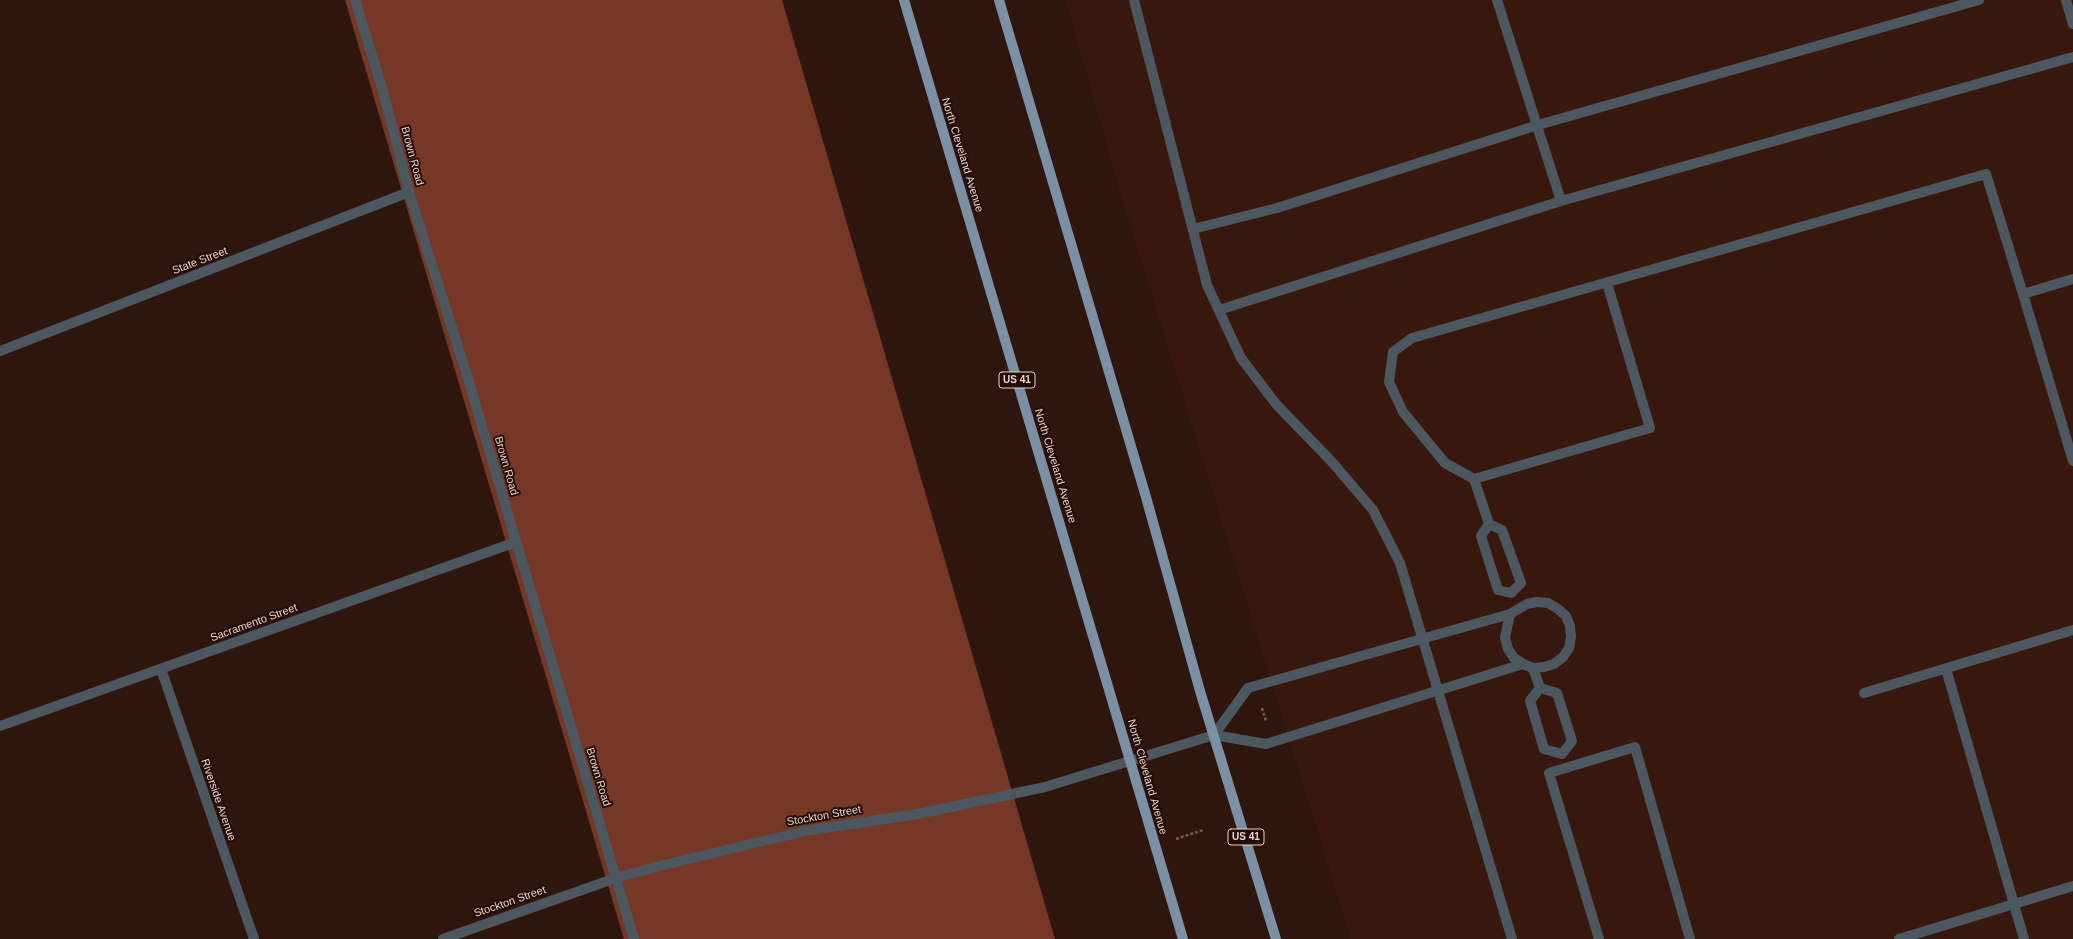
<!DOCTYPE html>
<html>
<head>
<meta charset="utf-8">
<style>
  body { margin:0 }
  canvas { display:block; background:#2e150d }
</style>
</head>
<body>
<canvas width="2073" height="939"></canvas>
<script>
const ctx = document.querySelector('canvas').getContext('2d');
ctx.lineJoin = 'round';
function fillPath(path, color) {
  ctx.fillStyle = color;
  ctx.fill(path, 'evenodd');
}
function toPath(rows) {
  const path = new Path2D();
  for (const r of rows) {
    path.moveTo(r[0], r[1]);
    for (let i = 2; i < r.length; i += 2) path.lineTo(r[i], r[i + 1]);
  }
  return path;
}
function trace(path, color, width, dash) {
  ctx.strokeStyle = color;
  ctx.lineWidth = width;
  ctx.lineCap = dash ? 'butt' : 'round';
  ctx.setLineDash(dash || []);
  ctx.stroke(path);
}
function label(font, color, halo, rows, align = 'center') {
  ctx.font = font + ' Helvetica,sans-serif';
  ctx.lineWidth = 4;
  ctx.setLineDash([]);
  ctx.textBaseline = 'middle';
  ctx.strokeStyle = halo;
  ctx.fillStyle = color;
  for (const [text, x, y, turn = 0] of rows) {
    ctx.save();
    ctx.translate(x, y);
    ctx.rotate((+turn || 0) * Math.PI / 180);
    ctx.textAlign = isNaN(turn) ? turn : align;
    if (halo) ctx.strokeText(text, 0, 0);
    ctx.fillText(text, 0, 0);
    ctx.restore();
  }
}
const built = toPath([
  [1066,0,2073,0,2073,939,1351,939,1122,198]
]);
const forest = toPath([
  [345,0,782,0,1055,939,624,939]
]);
const path = toPath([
  [1262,708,1266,721],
  [1176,839,1203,830]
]);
const service = toPath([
  [1134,0,1207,285,1241,358,1276,404,1332,462,1373,510,1400,563,1512,939],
  [1497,0,1561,201],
  [2066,0,2073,24],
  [1193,229,1277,208,1538,125,1979,0],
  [2073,279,2023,294,2073,461],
  [1607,283,1650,428,1474,479,1445,463,1403,412,1389,382,1393,352,1412,338,1986,174,2023,294],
  [1219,310,1561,201,2073,57],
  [1474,479,1489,524,1502,530,1521,583,1511,593],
  [1489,524,1481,536,1498,590,1511,593],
  [1537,602,1548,603,1558,609,1566,616,1570,626,1571,637,1569,648,1563,657,1554,664,1544,667,1533,668,1523,664,1514,658,1508,649,1505,638,1510,614,1527,604,1537,602],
  [1510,614,1248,688,1214,735,1266,744,1523,664],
  [1533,668,1540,688],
  [1946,669,2024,939],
  [1540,688,1557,693,1572,741,1562,754],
  [1540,688,1530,701,1544,749,1562,754],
  [1864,693,2073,630],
  [1599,939,1549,773,1635,747,1690,939],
  [1899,939,2073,886]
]);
const minor = toPath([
  [355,0,383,91,409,192,466,372,634,939],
  [0,351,409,192],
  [161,669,254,939],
  [0,726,516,542],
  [443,939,616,878,656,867,805,831,918,814,1045,787,1214,735]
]);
const primary = toPath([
  [904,0,1183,939],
  [999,0,1146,497,1200,691,1276,939]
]);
const shields = [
  [1017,380,36],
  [1246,837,36]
];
const shieldNames = [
  ["US 41",1017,380],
  ["US 41",1246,837]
];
const streetNames = [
  ["North Cleveland Avenue",962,155,73],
  ["Brown Road",412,156,75],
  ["State Street",200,261,-21],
  ["Brown Road",506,466,74],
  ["North Cleveland Avenue",1055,466,73],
  ["Sacramento Street",254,623,-20],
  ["Brown Road",598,777,73],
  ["North Cleveland Avenue",1147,777,74],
  ["Riverside Avenue",218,800,71],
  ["Stockton Street",824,816,-10],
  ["Stockton Street",510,902,-19]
];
fillPath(built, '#38180e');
fillPath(forest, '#763826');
trace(path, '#725c55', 2.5, [3, 2]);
trace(service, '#4c5760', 10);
trace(minor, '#4c5760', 10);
trace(primary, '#7b91a3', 10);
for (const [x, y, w] of shields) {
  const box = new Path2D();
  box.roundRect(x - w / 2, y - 8, w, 16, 3);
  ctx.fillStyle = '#240c05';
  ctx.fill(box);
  trace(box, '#e6d4ce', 1);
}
label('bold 10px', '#e6d4ce', null, shieldNames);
label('11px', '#e6d4ce', '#240c05', streetNames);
</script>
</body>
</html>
